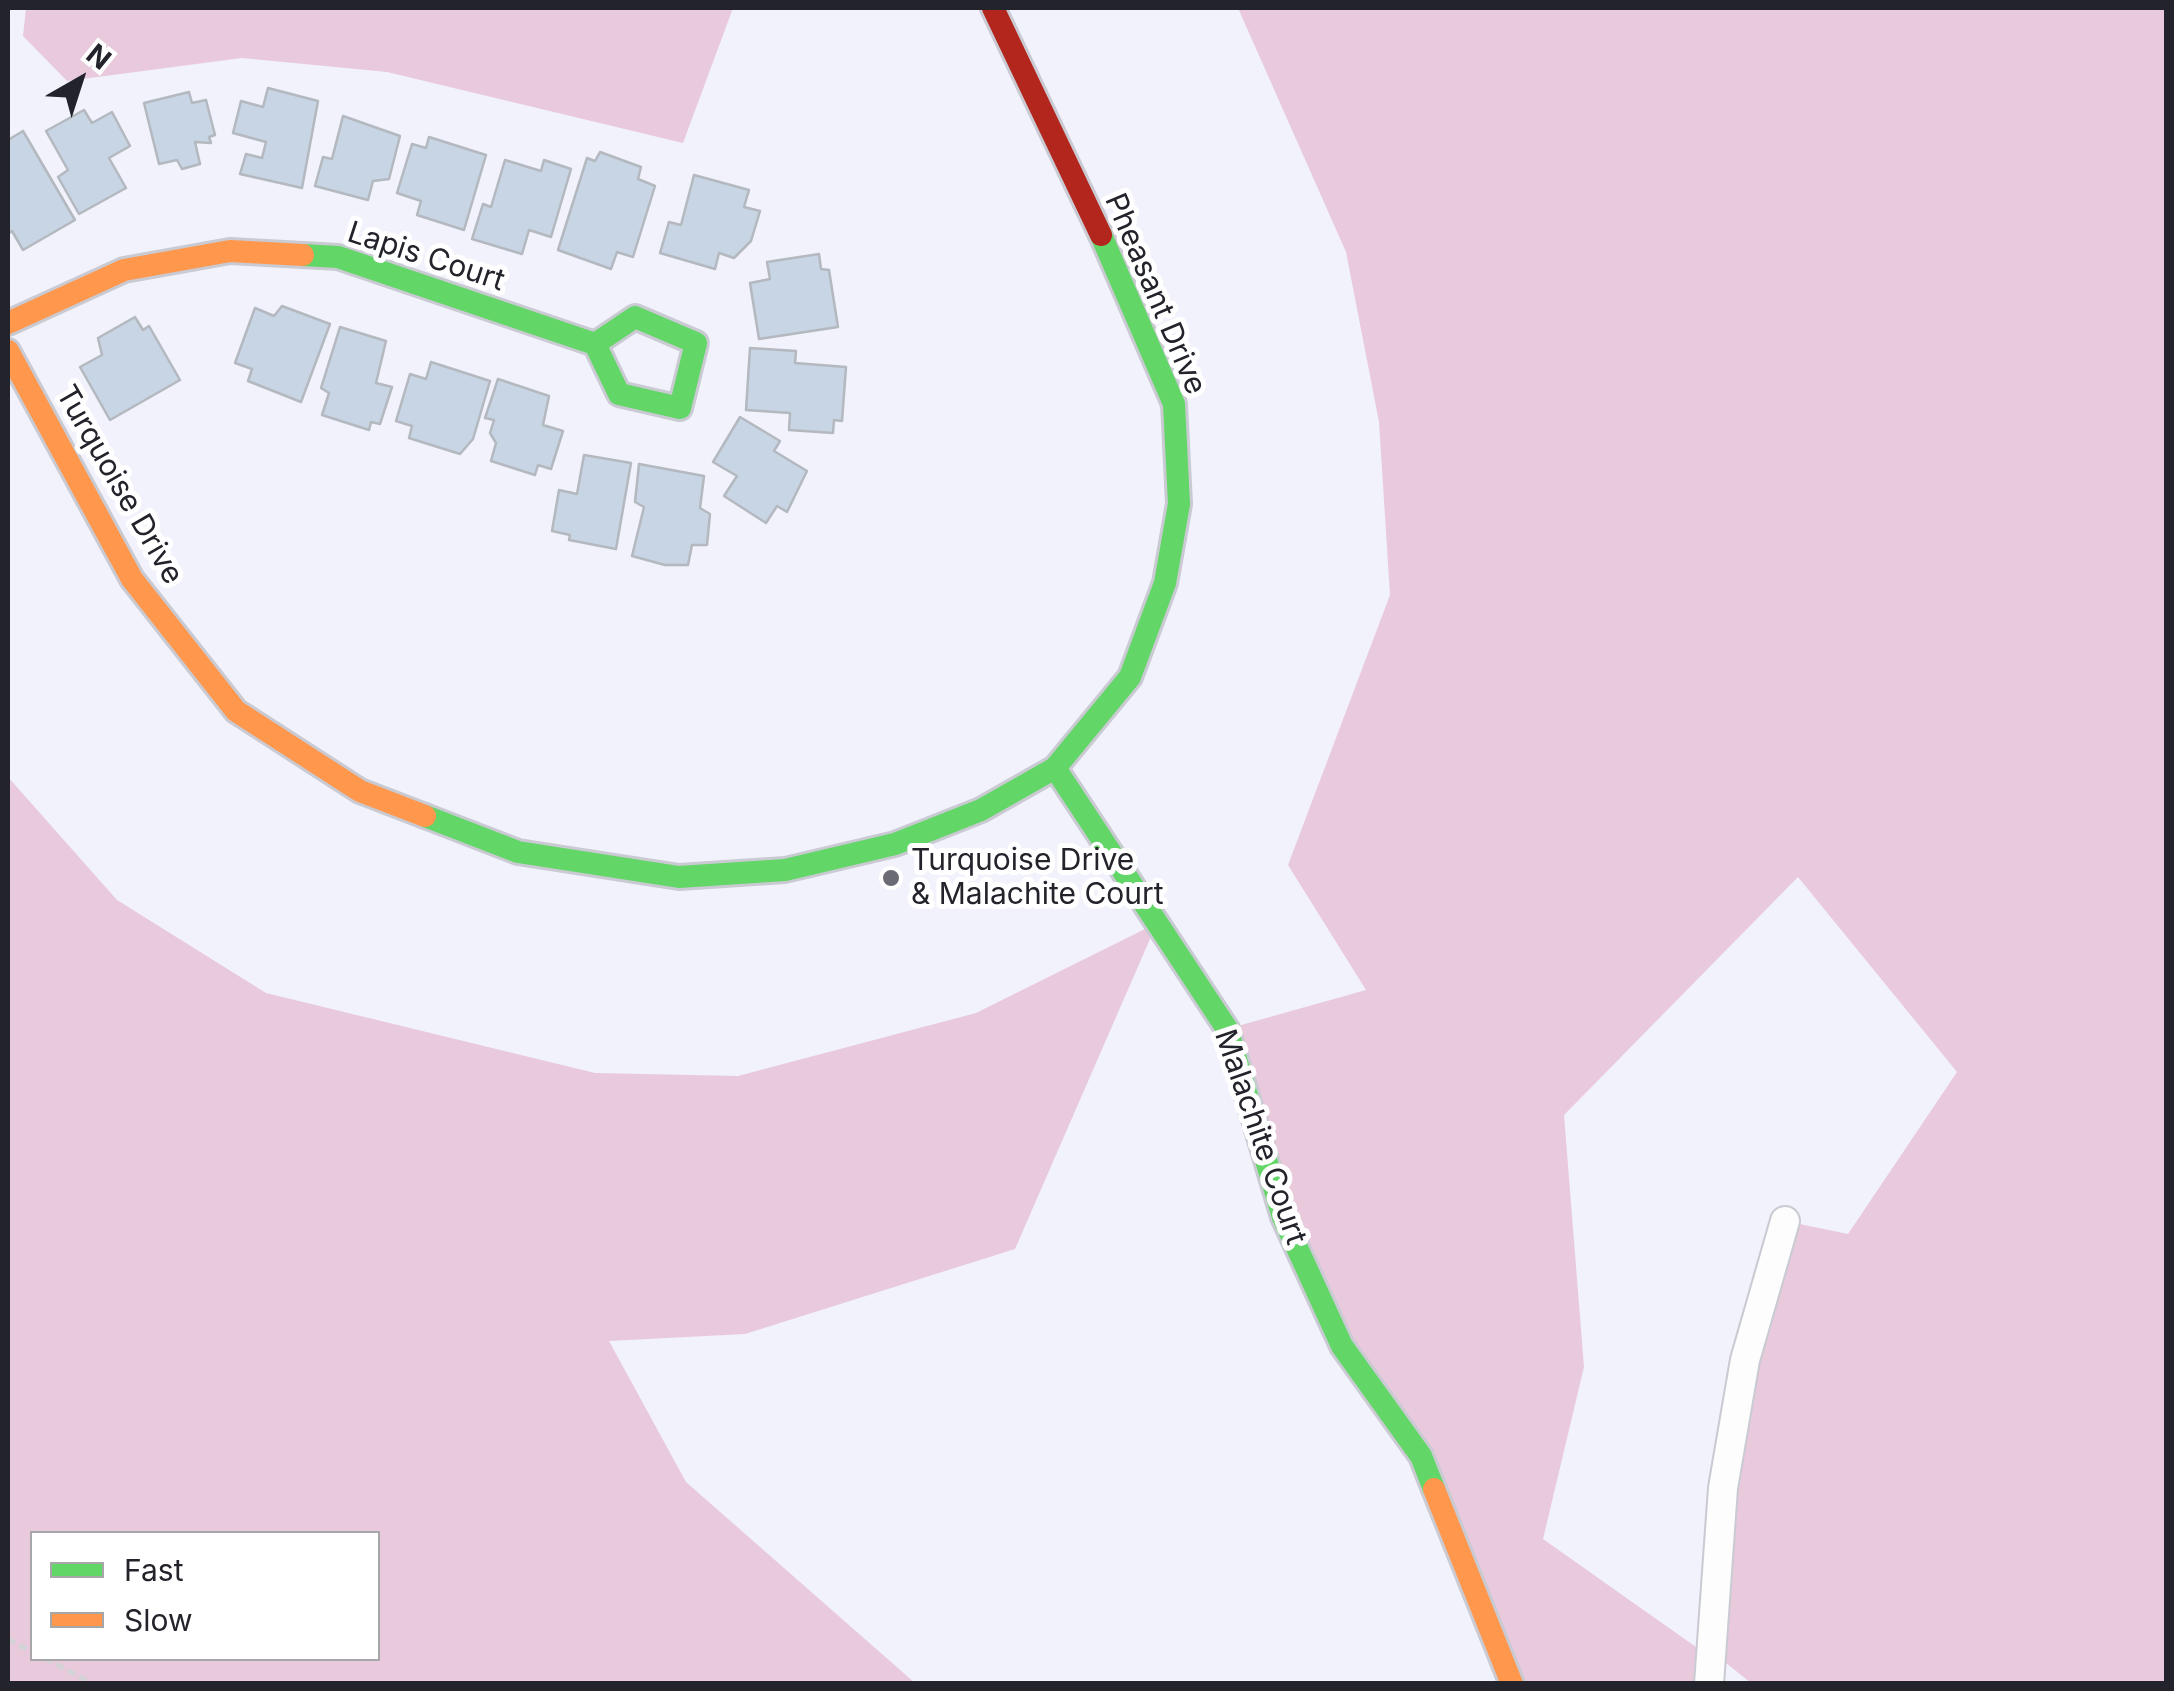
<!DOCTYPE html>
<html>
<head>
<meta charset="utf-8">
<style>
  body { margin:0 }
  #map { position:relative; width:2174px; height:1691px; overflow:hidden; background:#f1f2fb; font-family:Inter,sans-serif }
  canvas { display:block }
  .frame { position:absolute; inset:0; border:10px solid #22232b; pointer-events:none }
  .legend { position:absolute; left:30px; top:1531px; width:350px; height:130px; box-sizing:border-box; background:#fff; border:2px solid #a7a7aa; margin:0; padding:12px 18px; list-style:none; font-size:30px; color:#22232b }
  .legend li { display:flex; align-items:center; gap:20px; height:50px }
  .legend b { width:50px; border:2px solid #a7a7aa }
  .north { position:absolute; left:30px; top:30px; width:100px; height:100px; -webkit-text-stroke:8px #fff; paint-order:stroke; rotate:39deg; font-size:28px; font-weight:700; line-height:40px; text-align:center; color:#22232b }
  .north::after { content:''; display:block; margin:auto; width:35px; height:45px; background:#22232b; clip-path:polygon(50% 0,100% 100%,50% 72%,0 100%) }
</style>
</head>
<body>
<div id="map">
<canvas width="2174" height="1691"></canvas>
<div class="frame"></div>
<ul class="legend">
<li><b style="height:12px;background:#63d668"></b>Fast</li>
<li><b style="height:12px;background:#ff974d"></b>Slow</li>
</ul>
<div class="north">N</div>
</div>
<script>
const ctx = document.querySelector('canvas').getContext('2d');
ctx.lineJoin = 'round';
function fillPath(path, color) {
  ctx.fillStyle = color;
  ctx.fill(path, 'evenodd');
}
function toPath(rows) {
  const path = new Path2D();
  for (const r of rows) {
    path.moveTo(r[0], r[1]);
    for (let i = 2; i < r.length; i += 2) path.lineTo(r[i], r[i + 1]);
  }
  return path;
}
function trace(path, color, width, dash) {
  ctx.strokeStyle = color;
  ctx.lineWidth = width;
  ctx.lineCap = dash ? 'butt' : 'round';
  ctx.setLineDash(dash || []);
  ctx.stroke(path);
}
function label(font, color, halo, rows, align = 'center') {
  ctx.font = font + ' Inter,sans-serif';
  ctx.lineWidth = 10;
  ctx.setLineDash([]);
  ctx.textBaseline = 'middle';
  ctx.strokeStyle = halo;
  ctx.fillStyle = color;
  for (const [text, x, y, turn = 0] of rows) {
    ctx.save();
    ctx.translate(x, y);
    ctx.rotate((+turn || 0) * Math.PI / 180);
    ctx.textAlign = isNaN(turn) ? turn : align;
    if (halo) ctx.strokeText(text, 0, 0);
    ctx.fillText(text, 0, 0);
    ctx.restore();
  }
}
const green = toPath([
  [26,8,733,8,683,143,387,72,242,58,67,81,23,36],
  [1238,8,2166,8,2166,1683,1751,1683,1716,1655,1723,1488,1785,1221,1848,1234,1957,1072,1798,877,1564,1115,1584,1367,1543,1539,1703,1652,1705,1683,1512,1683,1421,1456,1342,1346,1227,1029,1366,990,1288,865,1390,595,1379,422,1346,252],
  [8,777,117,900,266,993,595,1073,738,1076,976,1013,1157,923,1015,1249,745,1334,609,1341,686,1482,915,1683,8,1683],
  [32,1534,378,1534,378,1658,32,1658]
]);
const building = toPath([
  [268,88,318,101,302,188,240,174,246,154,262,158,266,142,233,133,241,101,263,107,268,88],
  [189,92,192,103,206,100,215,135,209,137,211,143,195,142,200,164,182,169,177,160,159,164,144,103,189,92],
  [84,110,92,123,112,112,130,146,109,158,126,188,79,214,58,177,68,170,46,131,84,110],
  [343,116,400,136,389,179,373,181,368,200,315,186,323,157,332,159,343,116],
  [23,131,75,220,23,250,12,231,8,234,8,140,23,131],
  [429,137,486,155,464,230,417,215,421,201,397,193,412,144,426,148,429,137],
  [600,152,641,167,638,179,655,186,633,257,617,252,611,269,558,250,587,158,595,161,600,152],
  [505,160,541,171,544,160,571,169,551,237,529,230,522,254,472,239,483,204,491,207,505,160],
  [694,175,749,190,744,207,760,211,751,241,734,258,719,253,715,269,660,253,669,222,681,225,694,175],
  [819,254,821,269,829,270,838,327,759,339,750,283,770,279,767,262,819,254],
  [282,306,330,324,301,402,248,381,252,369,235,363,255,308,274,316,282,306],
  [135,317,143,330,149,326,180,380,110,420,80,367,102,355,98,338,135,317],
  [340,327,386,341,376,383,392,387,380,424,371,422,369,430,322,415,329,393,321,388,340,327],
  [750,348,796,351,795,363,846,367,842,421,834,420,833,433,789,430,790,413,746,410,750,348],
  [431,362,490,381,473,439,460,454,409,438,412,426,396,421,410,374,426,379,431,362],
  [498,379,549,396,543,425,563,431,551,469,538,465,535,475,491,461,496,443,490,433,494,420,485,418,498,379],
  [740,417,780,441,774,451,807,471,787,512,777,506,766,523,724,496,737,476,713,462,740,417],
  [584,455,631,463,616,549,569,540,570,535,552,531,559,490,577,494,584,455],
  [639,464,704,476,700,508,710,514,707,545,692,545,688,565,665,565,632,556,644,507,635,502,639,464]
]);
const path = toPath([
  [8,1639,32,1652],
  [45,1658,93,1684]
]);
const street = toPath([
  [1709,1684,1723,1488,1745,1360,1785,1221]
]);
const fast = toPath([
  [303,255,338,257,595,344,619,394,680,408,696,343,635,317,595,344],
  [1055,768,1227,1029,1283,1217,1342,1346,1421,1456,1434,1489],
  [425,816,518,852,679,877,785,870,895,844,981,810,1055,768,1130,677,1165,583,1179,504,1174,404,1101,235]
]);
const slow = toPath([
  [8,323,124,270,230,251,303,255],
  [8,351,132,579,236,711,360,791,425,816],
  [1434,1489,1512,1684]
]);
const jam = toPath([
  [993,8,1101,235]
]);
const markers = [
  [891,878,10,"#6a6b74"]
];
const streetNames = [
  ["Lapis Court",426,257,18],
  ["Pheasant Drive",1155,294,67],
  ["Turquoise Drive",119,485,60],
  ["Malachite Court",1260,1137,71]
];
const poiNames = [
  ["Turquoise Drive",911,861],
  ["& Malachite Court",911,895]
];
fillPath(green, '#e9cadd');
fillPath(building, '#c8d5e4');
trace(building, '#b4b8bf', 2.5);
trace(street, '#c9cad2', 32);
trace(fast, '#c9cad2', 28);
trace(slow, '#c9cad2', 28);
trace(jam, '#c9cad2', 28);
trace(path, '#d3d3d6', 5, [8, 5]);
trace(street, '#fdfdfe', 28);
trace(fast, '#63d668', 22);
trace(slow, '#ff974d', 22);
trace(jam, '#b3261e', 22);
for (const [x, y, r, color] of markers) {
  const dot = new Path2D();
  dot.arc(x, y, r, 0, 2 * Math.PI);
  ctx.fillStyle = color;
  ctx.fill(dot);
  trace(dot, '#fff', 4);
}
label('30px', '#22232b', '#fff', streetNames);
label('30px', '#22232b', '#fff', poiNames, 'left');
</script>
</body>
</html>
